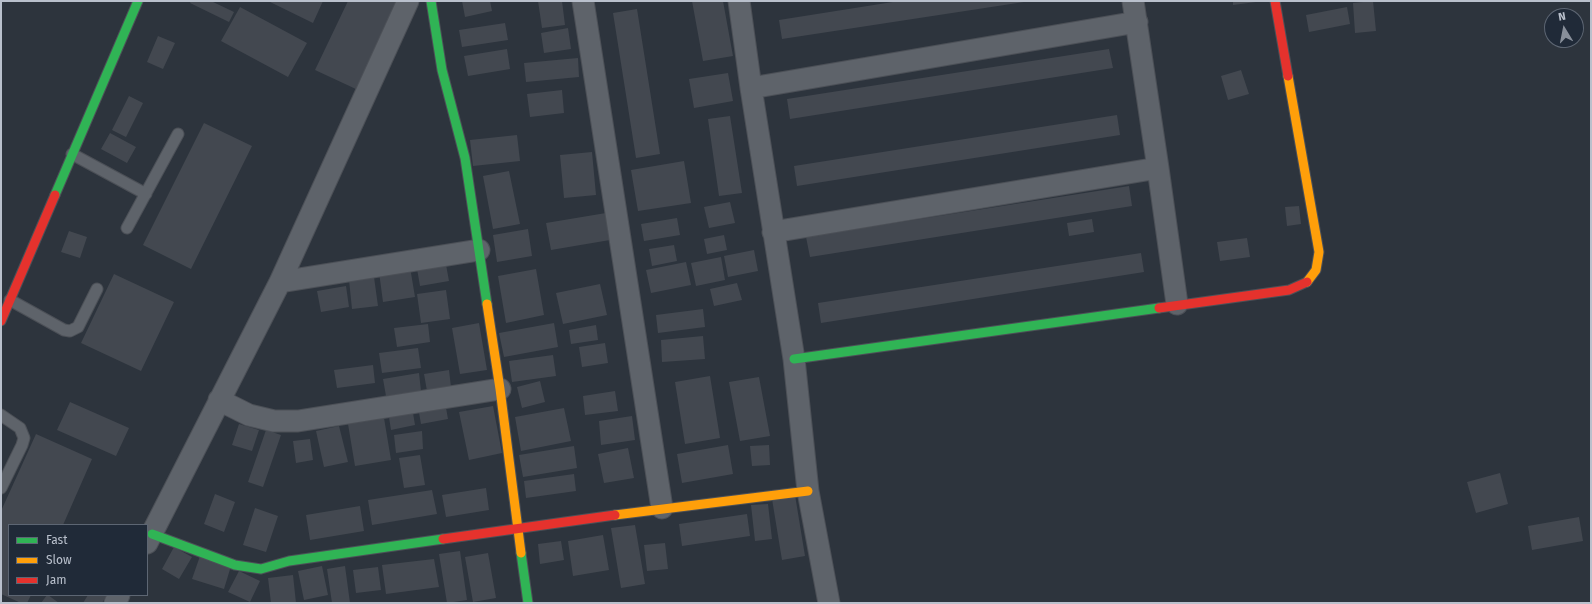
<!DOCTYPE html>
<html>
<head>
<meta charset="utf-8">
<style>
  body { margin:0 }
  #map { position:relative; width:1592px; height:604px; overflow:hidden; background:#2d343d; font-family:"Fira Sans",sans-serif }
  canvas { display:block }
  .frame { position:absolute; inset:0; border:2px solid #b9c0cc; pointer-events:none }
  .legend { position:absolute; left:8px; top:524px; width:140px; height:72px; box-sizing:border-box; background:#202a38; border:1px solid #5d6673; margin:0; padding:5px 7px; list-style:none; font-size:12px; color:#b9c0cc }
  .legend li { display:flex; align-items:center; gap:8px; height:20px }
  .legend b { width:20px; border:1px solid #5d6673 }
  .north { position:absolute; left:1544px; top:8px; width:40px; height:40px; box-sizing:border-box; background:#202a38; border:1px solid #5d6673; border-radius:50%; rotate:350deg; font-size:11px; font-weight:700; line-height:16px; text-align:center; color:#b9c0cc }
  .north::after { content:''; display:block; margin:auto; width:14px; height:18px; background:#888f9a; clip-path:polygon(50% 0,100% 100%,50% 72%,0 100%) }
</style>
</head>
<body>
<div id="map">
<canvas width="1592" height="604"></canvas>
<div class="frame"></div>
<ul class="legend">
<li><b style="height:5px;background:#30b455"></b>Fast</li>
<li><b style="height:5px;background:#ff9f0a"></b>Slow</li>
<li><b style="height:5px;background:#e5322d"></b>Jam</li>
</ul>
<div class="north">N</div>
</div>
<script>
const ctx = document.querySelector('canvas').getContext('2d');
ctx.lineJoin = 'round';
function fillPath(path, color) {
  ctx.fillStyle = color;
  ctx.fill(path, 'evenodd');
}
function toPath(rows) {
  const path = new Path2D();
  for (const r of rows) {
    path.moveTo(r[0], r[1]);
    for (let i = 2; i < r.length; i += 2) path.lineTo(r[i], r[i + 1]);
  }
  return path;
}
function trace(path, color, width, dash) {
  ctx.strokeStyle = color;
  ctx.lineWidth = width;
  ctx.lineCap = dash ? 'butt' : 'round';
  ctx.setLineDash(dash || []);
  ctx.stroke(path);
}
const building = toPath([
  [191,1,211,1,234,12,229,22,190,3],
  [268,1,323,1,313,23],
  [348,1,401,1,358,90,315,70],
  [462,1,490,1,492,11,465,17],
  [538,1,562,1,565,25,542,28],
  [692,1,723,1,733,56,703,61],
  [899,1,1024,1,1024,2,782,39,779,20],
  [1233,1,1256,1,1256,2,1233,5],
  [1373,1,1376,31,1355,33,1353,3],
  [240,7,307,43,288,77,221,41],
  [1347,7,1350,24,1309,32,1306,15],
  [637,9,660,154,636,158,613,13],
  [505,23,508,40,462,47,459,30],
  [568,28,571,49,544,53,541,33],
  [158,36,175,43,163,69,147,62],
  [507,49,510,69,468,76,464,56],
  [1109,49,1113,68,790,119,787,99],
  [578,58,579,77,526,82,524,63],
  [1241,70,1249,94,1228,100,1221,76],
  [728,73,733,101,694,108,689,79],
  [562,90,564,113,530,117,527,94],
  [129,96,143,103,126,137,112,130],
  [1117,115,1120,135,797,186,794,166],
  [730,116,742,193,719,196,708,119],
  [204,123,252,146,191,269,143,245],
  [110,133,136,147,127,163,101,149],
  [517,135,520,161,473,166,470,140],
  [592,152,596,195,564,198,560,155],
  [684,161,691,203,638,211,631,170],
  [509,171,520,224,493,229,483,176],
  [1129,186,1132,206,810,257,806,237],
  [730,202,735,223,709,228,704,207],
  [1299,206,1301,224,1287,226,1285,207],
  [606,213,610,240,551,250,546,223],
  [677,218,680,235,644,241,641,224],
  [1092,219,1094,232,1069,236,1067,223],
  [528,229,532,256,497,262,493,235],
  [69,231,87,237,80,258,61,252],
  [724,235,727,250,707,254,704,239],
  [1247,238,1250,257,1220,261,1217,242],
  [674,245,677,261,652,266,649,249],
  [754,250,758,271,728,277,724,256],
  [1141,253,1144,272,821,323,818,303],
  [721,257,725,280,696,286,691,263],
  [445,259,449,281,420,286,416,263],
  [686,262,691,285,651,293,646,270],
  [410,267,415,297,383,302,379,272],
  [536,269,544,315,506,323,498,276],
  [114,274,174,302,141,371,81,343],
  [374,277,378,306,352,309,349,280],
  [737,283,742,300,714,306,710,289],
  [600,284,607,315,563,324,556,293],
  [346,286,349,307,321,312,317,291],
  [446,290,450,319,421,323,417,294],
  [703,309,705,327,658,333,656,315],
  [479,323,487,370,460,374,452,328],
  [554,323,558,347,504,357,499,333],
  [428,324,430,342,397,347,394,328],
  [596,325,598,340,571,344,569,330],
  [703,336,705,359,662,362,661,340],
  [605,343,608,363,582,367,579,347],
  [418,348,421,368,382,373,379,353],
  [553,355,556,376,512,382,509,361],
  [373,365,375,383,337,388,334,370],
  [449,370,451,387,427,391,424,374],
  [419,373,421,391,386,396,383,379],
  [710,376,720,438,685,444,675,382],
  [759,377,770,436,740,441,729,382],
  [540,381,545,402,522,408,517,387],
  [615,391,618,411,585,415,583,396],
  [70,402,129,428,116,456,57,430],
  [445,402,448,419,421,424,418,407],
  [493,406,502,453,469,460,459,412],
  [412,407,415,425,391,430,388,411],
  [564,408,571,441,521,451,515,417],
  [632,416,635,440,601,445,599,421],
  [384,418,391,460,355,466,348,424],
  [239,424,259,430,252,451,232,445],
  [339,426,348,462,324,467,316,431],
  [266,430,281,435,263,487,248,482],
  [422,431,423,449,396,453,394,435],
  [36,434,92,459,63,525,9,525,9,595,31,595,27,603,21,603,1,594,1,511],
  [310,439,313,460,296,463,293,441],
  [728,445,733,474,682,483,677,454],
  [769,445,770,465,752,466,750,446],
  [574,446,577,468,523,477,519,455],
  [628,448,634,478,604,483,598,454],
  [420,455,425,485,404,488,399,458],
  [1500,473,1508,504,1476,513,1467,482],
  [574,474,576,491,526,498,524,481],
  [486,488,489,510,446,517,442,495],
  [432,490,437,514,372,525,368,500],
  [215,494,235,502,224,532,204,524],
  [795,495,805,556,782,560,772,499],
  [768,504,772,539,755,541,751,505],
  [360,506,364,531,310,540,306,515],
  [255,508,278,516,266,552,243,545],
  [747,514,750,536,682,546,679,524],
  [1579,517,1583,541,1532,550,1528,526],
  [635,525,645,584,621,588,611,528],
  [603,535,609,570,573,576,568,541],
  [561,541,564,560,540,564,538,544],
  [665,543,668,569,647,571,644,545],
  [174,547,192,557,179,579,162,569],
  [460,551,467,600,447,603,439,554],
  [488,553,496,598,473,602,465,557],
  [200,556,231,566,224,589,192,579],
  [434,559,439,587,386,594,382,565],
  [322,566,328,595,304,600,298,571],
  [345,566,350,603,332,603,327,569],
  [378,567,381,590,356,593,353,570],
  [239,571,260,581,250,602,228,592],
  [293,575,296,603,271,603,268,578],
  [47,595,48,595,59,603,41,603],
  [88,595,107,595,102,603,83,603]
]);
const lane = toPath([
  [72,154,146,194],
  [127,228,178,134],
  [10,300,64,330,70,331,78,327,97,289],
  [1,415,20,428,24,438,22,445,1,488]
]);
const street = toPath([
  [583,1,662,508],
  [739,1,751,88,794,359,808,491,829,603],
  [1133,1,1158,168,1177,304],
  [751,88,1137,22],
  [773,232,1158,168],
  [280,282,479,250],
  [219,400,249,415,274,421,298,421,500,389],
  [147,543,280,282,408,1],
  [115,603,119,595]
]);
const fast = toPath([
  [431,1,442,70,465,158,487,304],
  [55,195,138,1],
  [794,359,1159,308],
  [152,534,235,565,261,569,289,561,443,539],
  [521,553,528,603]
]);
const slow = toPath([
  [1288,76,1319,252,1316,270,1307,282],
  [487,304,500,389,521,553],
  [615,515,808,491]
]);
const jam = toPath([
  [1275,1,1288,76],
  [1159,308,1289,290,1307,282],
  [1,321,55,195],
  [443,539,615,515]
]);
fillPath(building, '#434850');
trace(lane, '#4c5057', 13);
trace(street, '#4c5057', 23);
trace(fast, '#4c5057', 11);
trace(slow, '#4c5057', 11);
trace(jam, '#4c5057', 11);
trace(lane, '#5e636a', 11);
trace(street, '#5e636a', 21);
trace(fast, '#30b455', 9);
trace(slow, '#ff9f0a', 9);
trace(jam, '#e5322d', 9);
</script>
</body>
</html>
